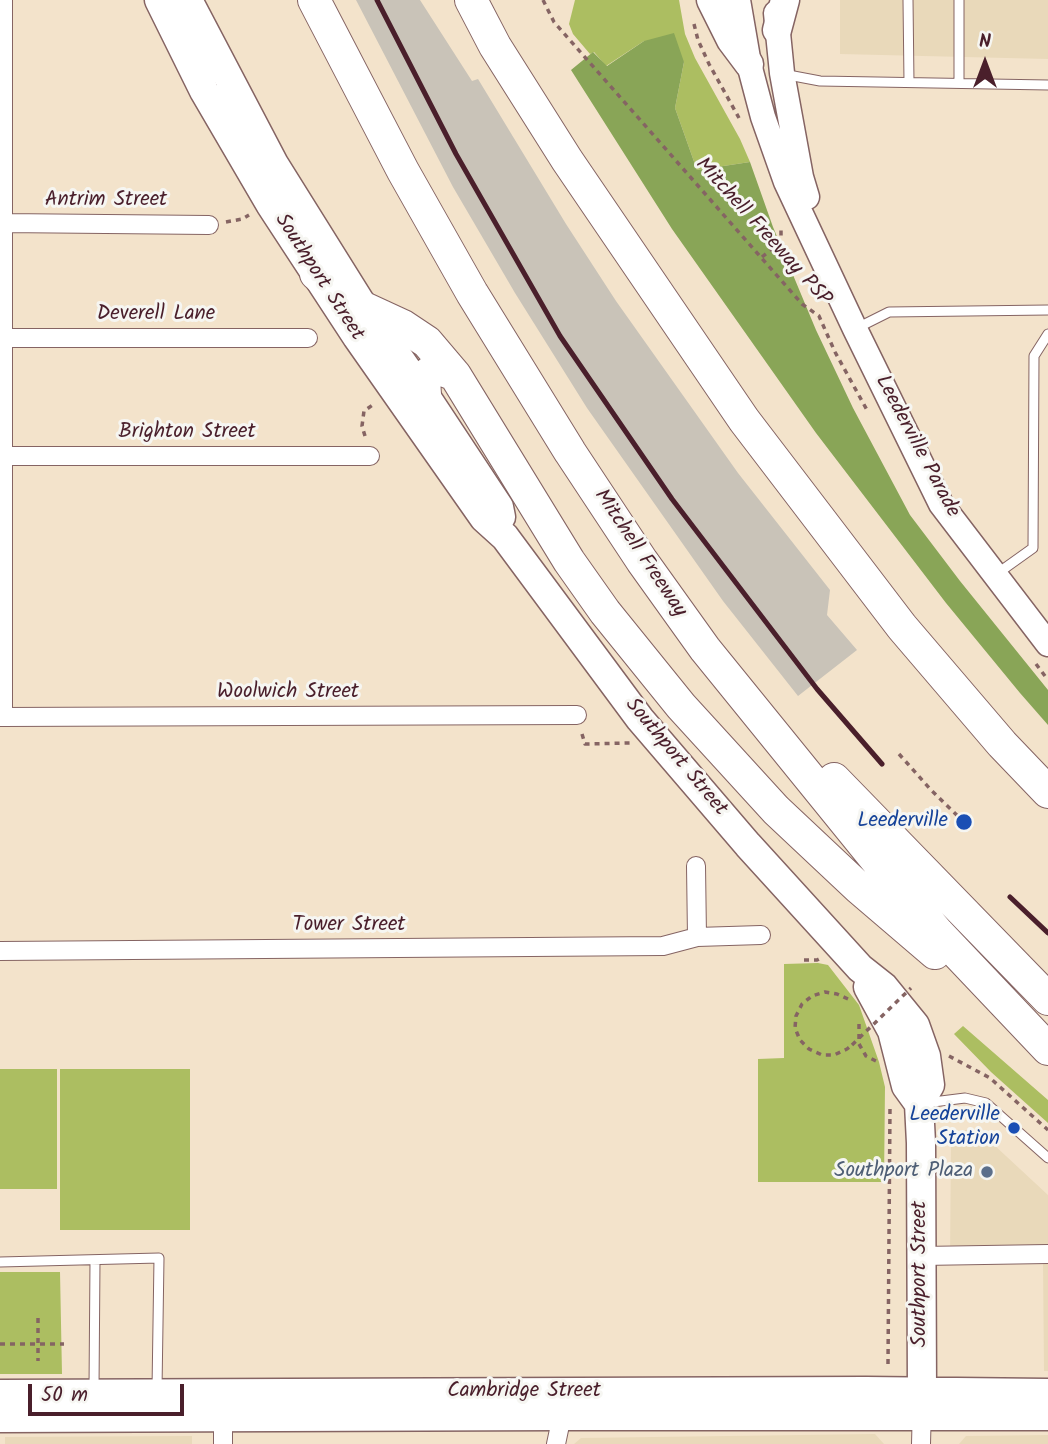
<!DOCTYPE html>
<html>
<head>
<meta charset="utf-8">
<style>
  body { margin:0 }
  #map { position:relative; width:1048px; height:1444px; overflow:hidden; background:#f3e3cb; font-family:Kalam,sans-serif }
  canvas { display:block }
  .north { position:absolute; left:950px; top:28px; width:70px; height:70px; -webkit-text-stroke:5px #f6f6f2; paint-order:stroke; rotate:0deg; font-size:19px; font-weight:700; line-height:28px; text-align:center; color:#4a1f2b }
  .north::after { content:''; display:block; margin:auto; width:24px; height:32px; background:#4a1f2b; clip-path:polygon(50% 0,100% 100%,50% 72%,0 100%) }
  .scale { position:absolute; left:28px; top:1384px; width:156px; height:32px; box-sizing:border-box; border:4px solid #4a1f2b; border-top:0; padding-left:9px; font-size:21px; line-height:24px; white-space:nowrap; color:#4a1f2b; -webkit-text-stroke:5px #f6f6f2; paint-order:stroke }
</style>
</head>
<body>
<div id="map">
<canvas width="1048" height="1444"></canvas>
<div class="north">N</div>
<div class="scale">50 m</div>
</div>
<script>
const ctx = document.querySelector('canvas').getContext('2d');
ctx.lineJoin = 'round';
function fillPath(path, color) {
  ctx.fillStyle = color;
  ctx.fill(path, 'evenodd');
}
function toPath(rows) {
  const path = new Path2D();
  for (const r of rows) {
    path.moveTo(r[0], r[1]);
    for (let i = 2; i < r.length; i += 2) path.lineTo(r[i], r[i + 1]);
  }
  return path;
}
function trace(path, color, width, dash) {
  ctx.strokeStyle = color;
  ctx.lineWidth = width;
  ctx.lineCap = dash ? 'butt' : 'round';
  ctx.setLineDash(dash || []);
  ctx.stroke(path);
}
function label(font, color, halo, rows, align = 'center') {
  ctx.font = font + ' Kalam,sans-serif';
  ctx.lineWidth = 6;
  ctx.setLineDash([]);
  ctx.textBaseline = 'middle';
  ctx.strokeStyle = halo;
  ctx.fillStyle = color;
  for (const [text, x, y, turn = 0] of rows) {
    ctx.save();
    ctx.translate(x, y);
    ctx.rotate((+turn || 0) * Math.PI / 180);
    ctx.textAlign = isNaN(turn) ? turn : align;
    if (halo) ctx.strokeText(text, 0, 0);
    ctx.fillText(text, 0, 0);
    ctx.restore();
  }
}
const built = toPath([
  [840,0,1048,0,1048,59,840,54],
  [963,1130,978,1130,1048,1195,1048,1371,1044,1371,1043,1262,950,1262,951,1142],
  [875,1434,884,1444,574,1444,581,1438],
  [1048,1435,1048,1444,959,1444,966,1436],
  [192,1436,192,1444,5,1444,5,1437]
]);
const industrial = toPath([
  [356,0,420,0,472,81,478,79,566,224,616,301,738,473,830,590,827,615,857,650,798,696,723,601,587,408,515,293,453,187]
]);
const green = toPath([
  [575,0,679,0,685,34,695,58,740,139,750,162,697,170,675,108,684,62,644,41,606,66,594,52,590,54,573,34,569,24],
  [818,963,828,965,859,1005,879,1062,885,1087,884,1182,758,1182,758,1059,784,1058,784,964],
  [963,1026,1048,1100,1048,1123,991,1072,954,1034],
  [0,1069,57,1069,57,1189,0,1189],
  [60,1069,190,1069,190,1230,60,1230],
  [0,1272,60,1272,62,1374,0,1374]
]);
const forest = toPath([
  [674,33,684,62,675,108,697,170,750,162,773,227,816,330,853,408,910,515,960,581,1048,690,1048,725,1020,693,946,603,816,433,672,229,571,70,593,52,607,66,644,41]
]);
const path = toPath([
  [543,0,554,22,802,304,819,316,835,352,867,410],
  [694,24,698,40,709,64,739,118],
  [226,222,242,219,249,215],
  [762,257,778,244,781,239,781,226],
  [365,436,362,426,364,411,374,404],
  [1036,664,1048,680],
  [582,734,585,744,630,743],
  [899,754,931,790,964,822],
  [804,960,817,960,821,958],
  [848,999,837,994,825,992,812,996,802,1004,796,1016,795,1028,800,1040,809,1049,822,1055,834,1055,847,1049,852,1045],
  [859,1024,859,1044,866,1056,876,1061],
  [949,1056,990,1078,1048,1130],
  [38,1318,38,1361],
  [0,1344,64,1344],
  [888,1364,890,1107]
]);
const lane = toPath([
  [908,0,909,82],
  [783,74,820,81,1048,85],
  [959,83,959,0],
  [857,328,889,312,1048,310],
  [998,573,1033,548,1034,356,1048,334],
  [925,1103,965,1098,986,1103,1048,1158],
  [0,1262,159,1258,157,1389],
  [94,1388,95,1261]
]);
const street = toPath([
  [3,0,3,717],
  [3,223,209,225],
  [3,338,308,338],
  [3,456,370,456],
  [0,717,577,715],
  [696,866,697,937],
  [0,951,663,946,697,937,761,935],
  [921,1256,1048,1254],
  [223,1407,223,1444],
  [556,1444,560,1425,560,1406],
  [921,1444,922,1406]
]);
const secondary = toPath([
  [738,0,749,64,763,117,786,182,855,329,941,504,1048,644],
  [776,13,782,73,801,177,807,197]
]);
const primary = toPath([
  [159,0,204,91,270,204,357,337,484,518,505,537,640,719,748,845,860,968,884,987,915,1025,926,1056,930,1085,919,1104,921,1143,922,1392],
  [188,0,274,164,364,308,425,395,499,507,501,517],
  [711,0,731,40,749,64],
  [777,30,785,0],
  [868,987,892,1031,906,1086,919,1104],
  [0,1394,866,1391,1048,1393],
  [0,1418,560,1416,1048,1416]
]);
const highway = toPath([
  [314,0,403,171,472,293,570,452,642,561,705,649,877,861,938,933,1048,1049],
  [471,0,495,46,567,160,744,420,902,627,1002,744,1048,792],
  [316,274,339,294,364,308,403,326,427,342,455,375,569,561,605,612,681,706,776,810,859,888,935,953],
  [425,395,424,379,430,372,440,369,455,375],
  [834,779,1048,999]
]);
const rail = toPath([
  [377,0,456,154,560,336,672,499,817,689,882,764],
  [1010,897,1048,933]
]);
const pathBridge = toPath([
  [852,1045,911,988]
]);
const markers = [
  [964,822,9,"#1a4fb4"],
  [1014,1128,7,"#1a4fb4"],
  [987,1172,7,"#5c6f8a"]
];
const streetNames = [
  ["Antrim Street",106,201],
  ["Mitchell Freeway PSP",762,233,48],
  ["Southport Street",318,278,57],
  ["Deverell Lane",156,315],
  ["Brighton Street",187,433],
  ["Leederville Parade",916,447,62],
  ["Mitchell Freeway",639,554,56],
  ["Woolwich Street",288,693],
  ["Southport Street",675,758,50],
  ["Tower Street",349,926],
  ["Southport Street",921,1274,-90],
  ["Cambridge Street",524,1392]
];
const transitNames = [
  ["Leederville",948,822],
  ["Leederville",1000,1116],
  ["Station",1000,1140]
];
const serviceNames = [
  ["Southport Plaza",973,1172]
];
fillPath(built, '#e9d9ba');
fillPath(industrial, '#c9c3b8');
fillPath(green, '#acbe61');
fillPath(forest, '#89a557');
trace(lane, '#856463', 11);
trace(street, '#856463', 20);
trace(secondary, '#856463', 27);
trace(primary, '#856463', 31);
trace(highway, '#856463', 34);
trace(path, '#856463', 3.5, [5, 5]);
trace(lane, '#fff', 9);
trace(street, '#fff', 18);
trace(secondary, '#fff', 24);
trace(primary, '#fff', 28);
trace(highway, '#fff', 32);
trace(rail, '#4a1f2b', 5);
trace(pathBridge, '#856463', 3.5, [5, 5]);
for (const [x, y, r, color] of markers) {
  const dot = new Path2D();
  dot.arc(x, y, r, 0, 2 * Math.PI);
  ctx.fillStyle = color;
  ctx.fill(dot);
  trace(dot, '#f6f6f2', 2.5);
}
label('21px', '#4a1f2b', '#f6f6f2', streetNames);
label('21px', '#164399', '#f6f6f2', transitNames, 'right');
label('21px', '#4e5e75', '#f6f6f2', serviceNames, 'right');
</script>
</body>
</html>
